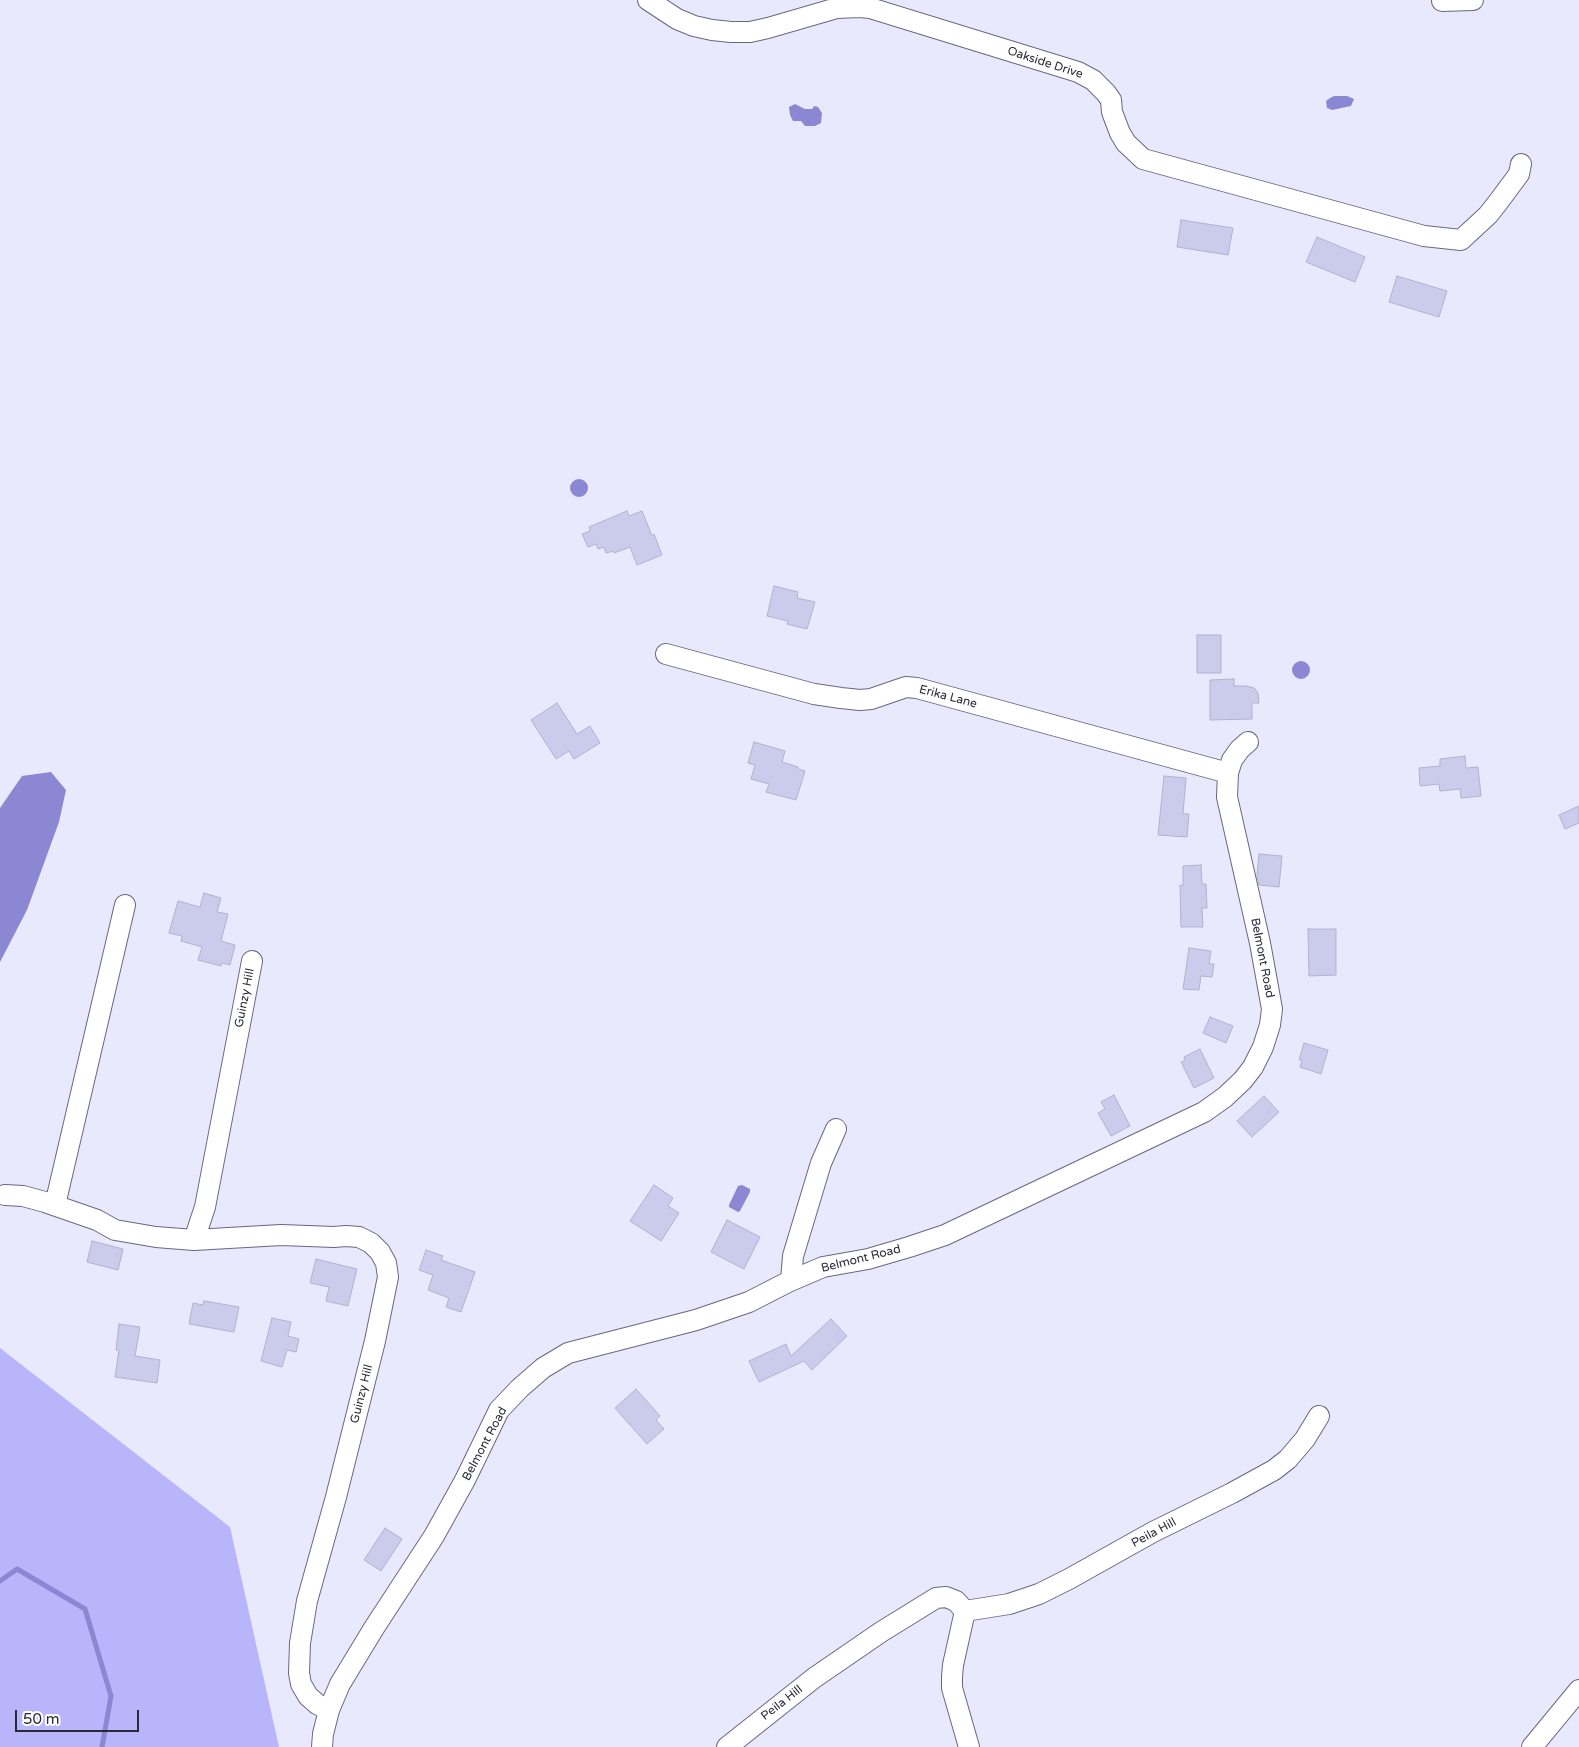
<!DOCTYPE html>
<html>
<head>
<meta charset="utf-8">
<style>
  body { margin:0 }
  #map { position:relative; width:1579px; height:1747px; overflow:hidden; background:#e9e9fd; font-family:"Varela Round",sans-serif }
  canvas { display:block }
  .scale { position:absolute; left:15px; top:1710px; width:124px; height:22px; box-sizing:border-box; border:2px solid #2a2936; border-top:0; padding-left:6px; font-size:15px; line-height:18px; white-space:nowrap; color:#2a2936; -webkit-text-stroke:4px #fff; paint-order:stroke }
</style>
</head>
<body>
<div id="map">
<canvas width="1579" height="1747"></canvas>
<div class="scale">50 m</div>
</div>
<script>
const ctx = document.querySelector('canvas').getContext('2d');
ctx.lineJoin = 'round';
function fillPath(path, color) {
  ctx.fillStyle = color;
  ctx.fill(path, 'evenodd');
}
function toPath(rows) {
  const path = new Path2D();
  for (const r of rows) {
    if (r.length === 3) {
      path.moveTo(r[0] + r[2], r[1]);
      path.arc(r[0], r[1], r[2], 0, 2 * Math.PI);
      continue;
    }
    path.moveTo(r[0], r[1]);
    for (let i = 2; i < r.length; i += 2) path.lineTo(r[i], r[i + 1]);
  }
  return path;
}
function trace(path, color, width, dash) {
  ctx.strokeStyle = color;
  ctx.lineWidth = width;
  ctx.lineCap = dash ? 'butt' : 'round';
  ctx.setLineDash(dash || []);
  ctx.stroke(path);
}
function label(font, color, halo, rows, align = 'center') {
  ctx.font = font + ' "Varela Round",sans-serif';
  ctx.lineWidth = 4;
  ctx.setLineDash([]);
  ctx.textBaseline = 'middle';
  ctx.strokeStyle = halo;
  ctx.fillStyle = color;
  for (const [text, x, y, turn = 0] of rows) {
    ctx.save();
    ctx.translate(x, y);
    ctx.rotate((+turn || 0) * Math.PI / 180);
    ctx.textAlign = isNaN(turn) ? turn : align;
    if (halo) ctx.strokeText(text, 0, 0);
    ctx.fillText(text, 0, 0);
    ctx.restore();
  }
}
const green = toPath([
  [0,1348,230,1527,279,1747,0,1747]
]);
const water = toPath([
  [1334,96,1347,96,1354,99,1351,106,1332,110,1327,108,1326,101,1330,98],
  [795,104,805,109,812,109,814,106,818,107,822,113,821,123,815,126,805,126,801,121,793,121,790,115,789,107],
  [579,488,9],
  [1301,670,9],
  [51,772,66,790,59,822,27,910,0,962,0,808,22,776],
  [742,1185,750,1189,750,1192,740,1211,738,1212,729,1207,729,1205,738,1186]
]);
const stream = toPath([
  [0,1581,17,1569,85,1609,111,1696,102,1747]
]);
const building = toPath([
  [1181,220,1233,228,1228,255,1177,247,1181,220],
  [1317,237,1365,257,1355,282,1306,262,1317,237],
  [1397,276,1447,291,1439,317,1389,302,1397,276],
  [627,511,629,516,642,511,652,536,654,534,662,555,637,565,630,547,614,553,613,551,606,553,604,547,598,549,596,544,588,547,582,534,590,531,589,527,627,511],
  [774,586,798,592,797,598,815,602,807,629,787,624,788,621,767,616,774,586],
  [1197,635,1221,635,1221,673,1197,673,1197,635],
  [1234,679,1234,686,1246,686,1254,688,1258,693,1259,703,1252,703,1252,719,1210,720,1210,680,1234,679],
  [557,703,577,734,590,726,600,743,574,759,569,751,556,759,531,720,557,703],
  [754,742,785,751,782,762,798,767,798,769,805,771,796,800,766,792,769,784,751,779,755,765,748,763,754,742],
  [1465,756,1466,768,1478,767,1481,796,1461,798,1460,789,1440,791,1439,784,1420,786,1419,768,1440,766,1440,759,1465,756],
  [1164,776,1186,778,1183,814,1189,814,1187,837,1158,835,1164,776],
  [1579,806,1579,823,1565,829,1559,815,1579,806],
  [1259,854,1282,856,1279,887,1259,885,1257,875,1259,854],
  [1201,865,1202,884,1206,884,1207,908,1202,908,1203,927,1181,927,1180,885,1183,886,1183,866,1201,865],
  [204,893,221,898,217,912,228,914,221,941,235,945,230,965,222,963,221,966,198,960,202,947,181,941,182,936,169,933,178,901,200,907,204,893],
  [1308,929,1336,929,1336,975,1309,976,1308,929],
  [1189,948,1211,951,1209,964,1214,964,1212,977,1201,976,1199,990,1183,989,1189,948],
  [1210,1017,1233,1026,1226,1043,1203,1033,1210,1017],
  [1304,1043,1328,1050,1321,1074,1300,1067,1302,1060,1299,1060,1304,1043],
  [1200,1049,1214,1078,1194,1088,1181,1062,1185,1060,1184,1057,1200,1049],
  [1114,1095,1130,1126,1111,1136,1098,1113,1105,1109,1101,1102,1114,1095],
  [1264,1096,1279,1112,1252,1137,1237,1121,1264,1096],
  [654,1185,673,1198,668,1206,679,1213,661,1241,630,1221,654,1185],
  [727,1220,760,1237,744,1269,711,1252,727,1220],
  [92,1241,123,1249,118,1270,87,1262,92,1241],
  [426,1250,443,1256,441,1260,475,1272,461,1312,446,1307,449,1298,428,1290,433,1275,419,1270,426,1250],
  [316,1259,357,1269,348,1306,326,1301,329,1287,310,1283,316,1259],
  [204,1301,239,1307,234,1332,189,1324,193,1303,203,1305,204,1301],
  [272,1318,291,1322,288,1336,299,1339,296,1352,287,1350,282,1367,261,1361,272,1318],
  [831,1319,847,1336,812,1370,804,1361,759,1382,749,1361,786,1344,791,1356,831,1319],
  [119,1324,140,1327,135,1356,160,1360,157,1383,115,1377,119,1350,116,1350,119,1324],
  [636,1389,660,1416,656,1420,664,1429,647,1444,615,1408,636,1389],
  [385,1528,402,1539,381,1571,364,1560,385,1528]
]);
const minor = toPath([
  [648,0,677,19,694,26,712,30,731,32,750,32,768,28,837,8,859,7,870,8,1078,72,1093,80,1106,93,1111,100,1112,112,1120,133,1126,143,1143,159,1424,236,1461,240,1488,215,1499,201,1519,174,1521,164],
  [1442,1,1473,0],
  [666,654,814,694,841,698,860,700,871,699,906,687,917,688,1228,773],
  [5,1195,23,1196,45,1202,97,1220,115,1230,156,1237,194,1240,281,1235,334,1237,346,1236,359,1237,371,1243,380,1252,386,1263,388,1277,375,1341,336,1497,307,1601,300,1643,299,1673,301,1684,308,1696,317,1704,329,1710],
  [55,1205,125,905],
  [194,1240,205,1207,252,961],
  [791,1280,793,1256,821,1163,836,1129],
  [965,1611,1009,1604,1039,1594,1069,1579,1153,1532,1232,1493,1274,1470,1288,1459,1305,1439,1319,1416],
  [322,1747,323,1734,329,1710,340,1684,374,1628,434,1536,465,1480,499,1410,520,1388,543,1368,568,1353,696,1320,749,1302,788,1282,823,1267,868,1259,909,1247,945,1235,1204,1112,1225,1097,1243,1080,1253,1067,1263,1047,1270,1025,1272,1009,1260,943,1227,797,1228,773,1232,760,1240,749,1248,742],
  [727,1747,814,1678,881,1632,936,1598,946,1597,956,1601,965,1611,953,1665,952,1677,952,1688,969,1747],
  [1532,1747,1579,1690]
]);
const streetNames = [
  ["Oakside Drive",1045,63,18],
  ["Erika Lane",948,697,15],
  ["Belmont Road",1262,958,79],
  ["Guinzy Hill",245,998,-79],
  ["Belmont Road",861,1259,-14],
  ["Guinzy Hill",362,1394,-76],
  ["Belmont Road",485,1444,-62],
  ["Peila Hill",1154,1533,-28],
  ["Peila Hill",782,1703,-38]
];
fillPath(green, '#b8b5fb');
fillPath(water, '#8b87d2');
trace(stream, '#8b87d2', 5);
fillPath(building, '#cbcbeb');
trace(building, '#b1b1d0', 1);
trace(minor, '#686783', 22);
trace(minor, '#fff', 20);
label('12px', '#2a2936', '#fff', streetNames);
</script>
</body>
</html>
